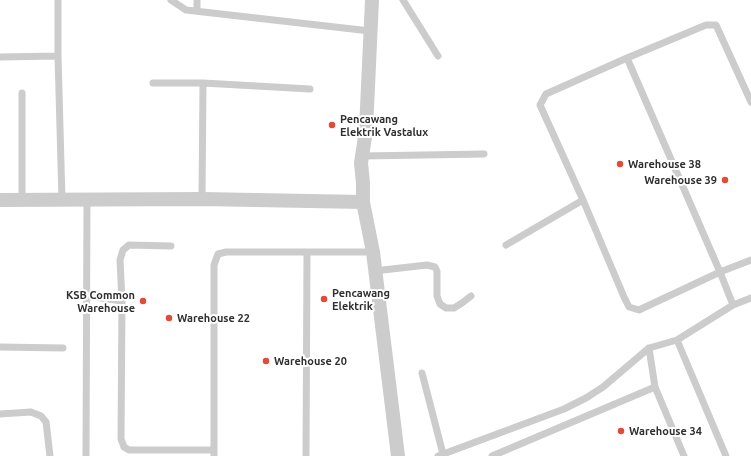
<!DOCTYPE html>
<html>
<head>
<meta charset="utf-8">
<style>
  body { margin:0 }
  canvas { display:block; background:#fff }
</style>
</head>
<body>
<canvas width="751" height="456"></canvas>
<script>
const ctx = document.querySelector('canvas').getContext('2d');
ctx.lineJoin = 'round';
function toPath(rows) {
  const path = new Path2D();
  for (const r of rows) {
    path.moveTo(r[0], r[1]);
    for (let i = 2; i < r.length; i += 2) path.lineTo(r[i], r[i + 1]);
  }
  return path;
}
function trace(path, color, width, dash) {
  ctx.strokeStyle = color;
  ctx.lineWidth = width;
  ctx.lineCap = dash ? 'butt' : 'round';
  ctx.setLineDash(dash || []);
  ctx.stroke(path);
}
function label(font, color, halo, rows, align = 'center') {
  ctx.font = font + ' Ubuntu,sans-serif';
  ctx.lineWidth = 4;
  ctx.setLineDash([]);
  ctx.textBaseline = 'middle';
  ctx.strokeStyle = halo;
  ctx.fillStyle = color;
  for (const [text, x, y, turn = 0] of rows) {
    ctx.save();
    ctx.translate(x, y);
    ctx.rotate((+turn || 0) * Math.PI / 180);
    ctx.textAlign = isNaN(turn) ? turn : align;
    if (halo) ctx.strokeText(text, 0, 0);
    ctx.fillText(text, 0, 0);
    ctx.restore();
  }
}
const service = toPath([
  [58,0,58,56,62,200],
  [171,0,186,10,370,31],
  [403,0,438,56],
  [197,11,197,0],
  [0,57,58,56],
  [627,58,720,272,733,305],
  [153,83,203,83,310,89],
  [22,93,22,200],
  [751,102,716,25,706,25,627,58,546,94,540,105,583,200,624,297,629,307,639,310,720,272,751,260],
  [362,156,484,154],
  [202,199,203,83],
  [506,245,583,200],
  [374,271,427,265,435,267,437,271,437,296,440,304,446,308,454,308,462,303,471,296],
  [87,296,122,301,121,439,124,447,129,450,214,450],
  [122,301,120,260,123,250,129,245,171,246],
  [677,340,726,456],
  [0,347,63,348],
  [649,348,655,387,684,456],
  [422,373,443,454],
  [0,414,31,412,41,416,46,422,50,456],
  [86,456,87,200],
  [214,456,214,265,218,254,226,252,373,252],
  [306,456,307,252],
  [438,456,564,409,586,398,603,387,649,348,677,340,733,305,751,298],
  [492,456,655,387]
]);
const minor = toPath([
  [372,0,366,130,361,163,363,183,363,202,373,252,398,456],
  [0,200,202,199,363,202]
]);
const markers = [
  [332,125,4,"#e04c38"],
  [620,164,4,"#e04c38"],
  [725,180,4,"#e04c38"],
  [324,299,4,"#e04c38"],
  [143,301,4,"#e04c38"],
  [169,318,4,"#e04c38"],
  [266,361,4,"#e04c38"],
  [621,431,4,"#e04c38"]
];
const poiNames = [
  ["Pencawang",340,119],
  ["Elektrik Vastalux",340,132],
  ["Warehouse 38",628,164],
  ["Warehouse 39",717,180,"right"],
  ["Pencawang",332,293],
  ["Elektrik",332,306],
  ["KSB Common",135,295,"right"],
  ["Warehouse",135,308,"right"],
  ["Warehouse 22",177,318],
  ["Warehouse 20",274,361],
  ["Warehouse 34",629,431]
];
trace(service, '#ccc', 7);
trace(minor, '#ccc', 14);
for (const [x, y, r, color] of markers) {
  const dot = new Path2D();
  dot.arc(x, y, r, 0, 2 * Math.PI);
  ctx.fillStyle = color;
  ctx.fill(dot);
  trace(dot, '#fff', 1.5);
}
label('bold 11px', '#2f2f2f', '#fff', poiNames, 'left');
</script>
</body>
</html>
